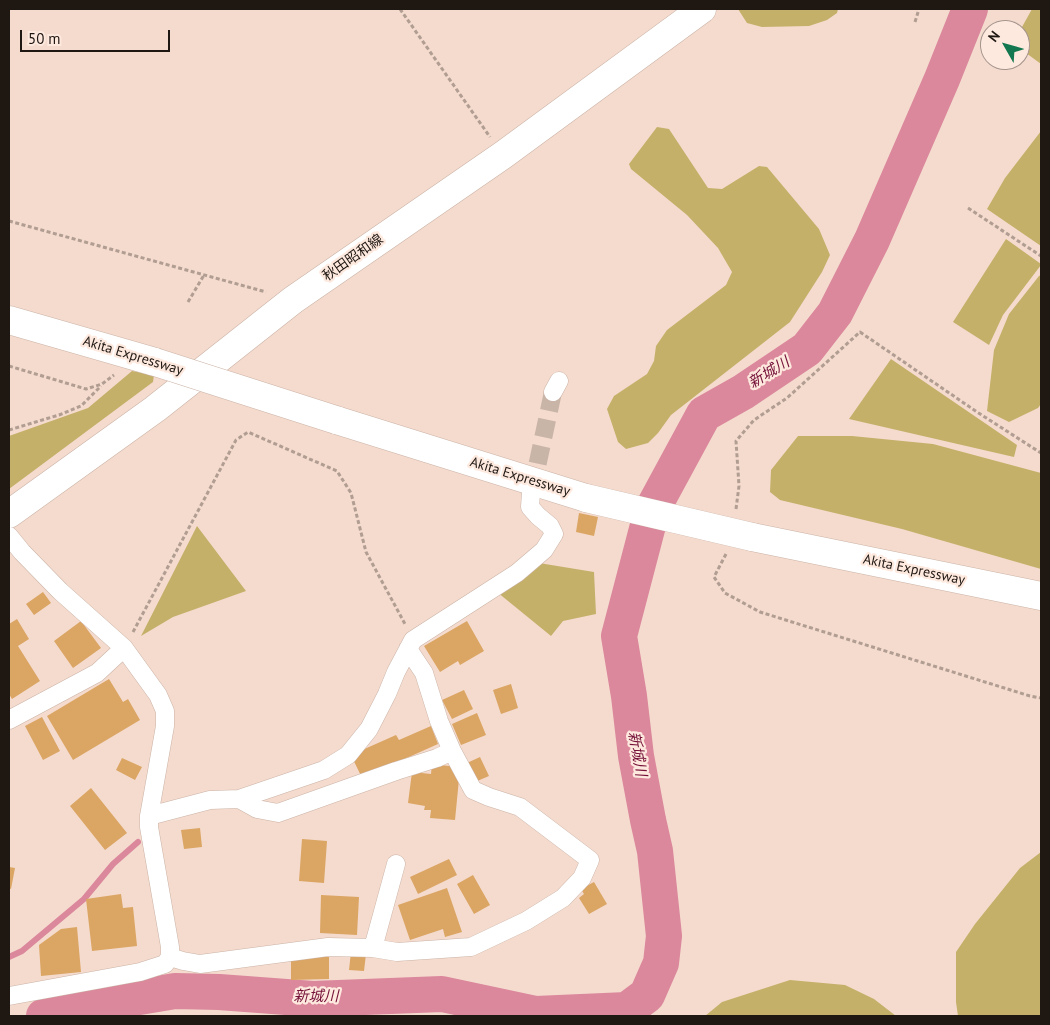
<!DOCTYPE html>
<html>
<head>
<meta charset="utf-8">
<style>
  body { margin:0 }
  #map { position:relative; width:1050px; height:1025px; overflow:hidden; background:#f4dbce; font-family:"PT Sans",sans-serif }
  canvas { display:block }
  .frame { position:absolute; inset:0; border:10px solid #1f1712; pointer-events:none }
  .north { position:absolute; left:980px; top:20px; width:50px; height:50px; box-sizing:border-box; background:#fee9df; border:1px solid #a5958d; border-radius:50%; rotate:308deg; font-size:14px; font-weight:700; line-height:20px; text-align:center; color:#1f1712 }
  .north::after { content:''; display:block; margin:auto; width:18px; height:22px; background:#137850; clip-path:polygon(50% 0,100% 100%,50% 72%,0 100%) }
  .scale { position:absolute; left:20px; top:30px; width:150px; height:22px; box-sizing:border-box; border:2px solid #1f1712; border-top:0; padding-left:6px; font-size:15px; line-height:18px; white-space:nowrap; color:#1f1712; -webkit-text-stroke:4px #fee9df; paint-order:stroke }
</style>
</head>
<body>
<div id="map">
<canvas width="1050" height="1025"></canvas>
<div class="frame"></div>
<div class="north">N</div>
<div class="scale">50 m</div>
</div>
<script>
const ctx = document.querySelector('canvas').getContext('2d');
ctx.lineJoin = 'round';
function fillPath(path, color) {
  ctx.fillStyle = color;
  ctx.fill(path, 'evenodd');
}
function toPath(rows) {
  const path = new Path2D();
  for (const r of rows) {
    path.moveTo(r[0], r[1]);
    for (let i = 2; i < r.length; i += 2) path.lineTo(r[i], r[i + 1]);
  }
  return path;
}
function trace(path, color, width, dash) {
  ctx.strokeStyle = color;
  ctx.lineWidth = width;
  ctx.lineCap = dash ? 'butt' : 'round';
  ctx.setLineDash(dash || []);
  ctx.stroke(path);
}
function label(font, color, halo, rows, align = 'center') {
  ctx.font = font + ' "PT Sans","Noto Sans JP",sans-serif';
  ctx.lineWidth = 4.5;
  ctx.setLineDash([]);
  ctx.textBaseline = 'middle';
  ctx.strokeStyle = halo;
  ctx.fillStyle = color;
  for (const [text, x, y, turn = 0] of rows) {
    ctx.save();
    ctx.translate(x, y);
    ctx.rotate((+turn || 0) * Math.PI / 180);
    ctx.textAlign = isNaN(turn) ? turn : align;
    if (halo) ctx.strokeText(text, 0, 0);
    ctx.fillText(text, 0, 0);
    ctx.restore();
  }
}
const green = toPath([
  [738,9,838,9,837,13,827,20,809,26,762,27,747,23],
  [1032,9,1041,9,1041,64,1022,50,1022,27],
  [657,127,669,129,708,188,722,189,759,166,767,167,819,229,830,255,822,272,790,322,671,415,658,433,648,443,626,449,618,442,607,409,614,396,647,374,654,361,656,346,667,330,726,285,732,272,718,248,687,215,631,169,629,164],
  [1041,131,1041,246,987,209,1005,178],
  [1006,239,1041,264,1041,265,1003,315,989,345,953,322],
  [1041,275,1041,404,1038,408,1009,422,987,411,994,350,1009,314,1039,276],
  [891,359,1017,445,1014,457,849,419],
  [132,371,154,375,153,382,9,489,9,436,88,408],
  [798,436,852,436,933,444,1041,473,1041,569,902,529,780,500,770,492,771,470],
  [197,526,246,591,173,617,141,636],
  [539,563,594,572,596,614,563,621,551,636,497,592],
  [1041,852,1041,1016,958,1016,956,1002,956,952,975,924,1020,868],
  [790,980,845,985,874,999,896,1016,705,1016,722,1002]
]);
const stream = toPath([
  [9,957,22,951,84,899,113,864,138,842]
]);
const river = toPath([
  [44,1016,50,1013,80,1007,175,991,219,992,313,999,442,994,536,1014,627,1010,647,995,661,963,664,936,655,851,648,820,636,756,629,696,619,636,652,510,704,414,743,392,807,349,835,313,872,240,942,79,970,9]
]);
const building = toPath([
  [579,513,598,517,594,536,576,532],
  [43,592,51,603,34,615,26,604],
  [17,619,29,639,18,646,40,681,12,699,9,694,9,624],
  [81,621,101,648,73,668,54,641],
  [467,621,484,651,460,665,458,661,440,672,424,646],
  [109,679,123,702,128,699,140,720,73,760,47,716],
  [511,684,518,708,501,714,493,690],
  [464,690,473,709,452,719,442,700],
  [477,713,486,735,461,745,452,724],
  [42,717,60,751,43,760,25,726],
  [431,726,438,744,362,778,351,755,396,735,399,740],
  [480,757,489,776,475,782,467,763],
  [122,758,142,767,135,780,116,770],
  [432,764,457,767,456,779,459,779,455,820,430,818,431,810,424,810,425,806,408,803,412,772,431,774],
  [91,788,127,833,105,850,70,806],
  [200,828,202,847,184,849,181,830],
  [302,839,327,841,324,883,299,881],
  [449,859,457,875,418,894,410,877],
  [9,867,15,868,11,889,9,888],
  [473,875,490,905,474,914,457,884],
  [594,882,607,904,589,914,579,898,584,894,581,889],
  [447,888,462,932,445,937,443,929,410,940,398,905],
  [121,894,123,908,133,907,137,946,92,951,86,899],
  [321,895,359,897,357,935,320,933],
  [77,927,81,972,41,976,39,945,61,929],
  [351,952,366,954,364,971,349,970],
  [291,957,329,957,329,979,291,980]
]);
const streetTunnel = toPath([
  [532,490,553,392]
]);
const path = toPath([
  [400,9,490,137],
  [915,22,919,9],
  [968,208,1041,256],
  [9,221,266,292],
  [188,302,204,275],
  [9,366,86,389,102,384,114,375],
  [9,430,59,415,81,406,101,386],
  [736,509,739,486,736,441,754,420,787,398,860,332,977,412,1041,453],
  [726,554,714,577,725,593,760,612,1030,696,1041,698],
  [133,632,236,440,248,432,337,471,351,493,366,552,405,624]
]);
const street = toPath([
  [553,392,559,381],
  [9,536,22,552,60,591,124,648,158,695,165,711,165,726,149,816,149,827,170,947,170,957,165,964,140,972,9,996],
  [9,720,97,673,124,648],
  [239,799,324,770,348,755,369,729,387,694,396,672,413,640,517,573,544,550,554,534,550,526,538,516,530,507,531,493],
  [149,816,210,800,239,799,257,809,278,813,396,771,437,758,452,751,439,721,424,673,408,649],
  [373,948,396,864],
  [170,957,183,961,200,964,328,947,373,948,397,952,471,947,526,921,563,898,582,878,590,860,520,807,489,797,473,790,452,751]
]);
const primary = toPath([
  [9,514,155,409,293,300,503,155,702,9]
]);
const highway = toPath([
  [9,320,155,362],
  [336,420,586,498],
  [752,537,1041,596]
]);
const highwayBridge = toPath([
  [155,362,336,420],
  [586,498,752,537]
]);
const streetNames = [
  ["秋田昭和線",353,258,-35],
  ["Akita Expressway",133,356,17],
  ["Akita Expressway",520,477,17],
  ["Akita Expressway",914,570,12]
];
const waterNames = [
  ["新城川",769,373,-32],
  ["新城川",637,754,80],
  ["新城川",316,997]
];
fillPath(green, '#c5b069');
trace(stream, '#db879c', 6);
trace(river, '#db879c', 36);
fillPath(building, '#dba563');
trace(streetTunnel, '#c9b4a8', 18, [18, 9]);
trace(street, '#cbb3a6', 19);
trace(primary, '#cbb3a6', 29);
trace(highway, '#cbb3a6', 29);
trace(path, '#b19d92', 3, [4, 2.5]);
trace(street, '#fff', 18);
trace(primary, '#fff', 28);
trace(highway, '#fff', 28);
trace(highwayBridge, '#cbb3a6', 29, []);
trace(highwayBridge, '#fff', 28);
label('14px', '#1f1712', '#fee9df', streetNames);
label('italic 15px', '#751138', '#fee9df', waterNames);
</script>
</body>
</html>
